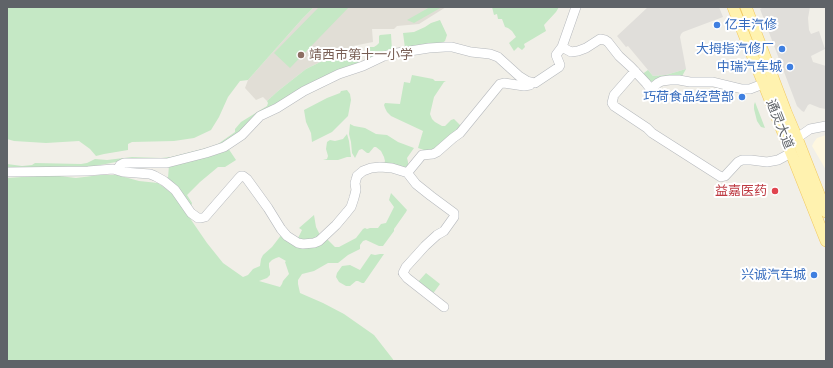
<!DOCTYPE html>
<html>
<head>
<meta charset="utf-8">
<style>
  body { margin:0 }
  #map { position:relative; width:833px; height:368px; overflow:hidden; background:#f1efe8; font-family:"Exo 2",sans-serif }
  canvas { display:block }
  .frame { position:absolute; inset:0; border:8px solid #5f6368; pointer-events:none }
</style>
</head>
<body>
<div id="map">
<canvas width="833" height="368"></canvas>
<div class="frame"></div>
</div>
<script>
const ctx = document.querySelector('canvas').getContext('2d');
ctx.lineJoin = 'round';
function fillPath(path, color) {
  ctx.fillStyle = color;
  ctx.fill(path, 'evenodd');
}
function toPath(rows) {
  const path = new Path2D();
  for (const r of rows) {
    path.moveTo(r[0], r[1]);
    for (let i = 2; i < r.length; i += 2) path.lineTo(r[i], r[i + 1]);
  }
  return path;
}
function trace(path, color, width, dash) {
  ctx.strokeStyle = color;
  ctx.lineWidth = width;
  ctx.lineCap = dash ? 'butt' : 'round';
  ctx.setLineDash(dash || []);
  ctx.stroke(path);
}
function label(font, color, halo, rows, align = 'center') {
  ctx.font = font + ' "Exo 2","Noto Sans SC",sans-serif';
  ctx.lineWidth = 4;
  ctx.setLineDash([]);
  ctx.textBaseline = 'middle';
  ctx.strokeStyle = halo;
  ctx.fillStyle = color;
  for (const [text, x, y, turn = 0] of rows) {
    ctx.save();
    ctx.translate(x, y);
    ctx.rotate((+turn || 0) * Math.PI / 180);
    ctx.textAlign = isNaN(turn) ? turn : align;
    if (halo) ctx.strokeText(text, 0, 0);
    ctx.fillText(text, 0, 0);
    ctx.restore();
  }
}
const commercial = toPath([
  [826,135,826,170,812,146,814,142,817,138]
]);
const industrial = toPath([
  [648,7,719,7,723,17,683,32,681,34,680,37,686,69,666,75,653,76,628,46,626,47,617,36],
  [764,7,810,7,808,18,809,30,811,34,819,31,825,49,811,56,813,62,826,66,826,109,820,108,810,104,808,105,804,112,802,111,797,106,760,9]
]);
const education = toPath([
  [314,7,446,7,419,24,397,26,394,29,372,29,373,42,353,46,306,69,278,91,267,101,263,97,256,100,245,88,248,80,303,18]
]);
const green = toPath([
  [7,7,314,7,303,18,248,80,240,81,228,97,219,117,211,130,194,138,174,141,132,142,128,144,128,150,104,154,96,156,90,149,79,141,46,143,14,141,7,139],
  [319,7,349,7,290,68,274,53],
  [430,7,442,7,414,23,407,20],
  [492,7,519,7,520,8,522,7,559,7,556,12,544,25,546,31,524,44,525,47,522,50,518,47,514,51,509,43,516,37,512,31,508,28,505,27,502,19,498,19,497,14,494,15],
  [440,20,447,35,445,41,439,45,405,48,403,33,414,32,425,27,431,23],
  [391,34,392,51,369,61,366,47,374,47,377,45,379,43,379,36,380,35],
  [353,46,352,48,352,50,354,51,359,64,242,131,222,144,172,160,121,161,90,167,7,169,7,164,22,166,32,165,35,163,81,164,87,163,95,159,107,160,132,157,161,158,171,157,210,147,218,144,235,132,235,129,241,122,267,106,268,103,267,101,278,91,306,69],
  [686,69,681,78,658,80,651,82,641,75,648,70,653,76,666,75],
  [412,75,433,79,435,81,446,81,444,82,434,97,430,114,432,119,435,122,442,126,445,126,451,120,454,119,462,127,433,150,427,151,418,148,423,131,391,116,387,112,385,108,384,105,385,103,400,104,404,82,410,83],
  [347,90,350,94,351,100,348,116,332,132,312,142,311,133,306,122,304,110,327,98,340,93,341,91],
  [755,102,765,128,761,127,757,121,754,109,754,105],
  [350,124,354,126,365,128,376,134,387,135,398,142,414,148,407,158,408,162,408,167,407,169,384,164,385,161,384,157,381,151,376,147,374,147,369,153,367,153,362,149,359,150,355,158,352,153,351,142,349,134],
  [347,134,349,141,351,157,347,157,338,160,323,160,327,159,328,156,326,149,327,142,330,140,335,141,343,139],
  [228,148,236,160,225,167,218,167,200,182,187,195,192,203,191,207,168,178,169,165],
  [51,175,76,178,100,175,117,175,139,181,158,183,174,195,207,243,223,263,243,277,248,275,253,269,260,266,261,259,263,255,272,247,282,234,289,241,326,238,335,247,339,247,356,238,363,229,365,228,367,229,370,228,378,228,381,224,386,223,394,207,389,200,391,193,407,210,406,212,394,229,394,231,383,246,379,246,366,240,363,241,360,245,360,249,348,255,338,263,328,263,314,271,302,274,298,280,298,284,300,293,323,303,344,314,374,335,392,358,394,361,7,361,7,178],
  [279,257,286,261,285,262,289,274,283,281,282,284,280,287,259,281,267,278,270,275,270,271,269,267,269,263,272,260,276,258],
  [314,215,316,227,320,235,316,239,297,240,302,230,299,228],
  [371,254,375,255,380,254,384,254,364,283,362,283,358,281,356,281,350,286,346,286,339,282,336,277,337,273,342,266,350,265,360,270],
  [426,273,440,284,432,295,417,283]
]);
const minor = toPath([
  [562,47,571,52,578,51,586,48,600,39,605,40,608,42,619,56,631,67,646,83,649,87,652,88,658,83,662,81,670,80,679,80,690,82,713,82,742,89,750,89,763,84],
  [635,71,614,95,612,103,614,106,647,128,652,133,721,177,725,176,738,162,742,160,751,160,767,162,778,160,791,153],
  [797,138,810,129,826,126],
  [117,170,120,165,124,163,167,163,206,153,224,147,242,135,260,116,277,108,304,91,339,74,363,66,384,56,397,53,429,48,445,47,452,47,471,52,490,54,498,57,519,76,527,81,535,83,559,67,560,65,556,55,562,47,576,7],
  [7,172,88,171,113,169,123,172,150,174,155,176,164,181,169,185,175,190,191,213,198,218,201,218,205,217,239,178,241,176,243,176,247,179,268,208,281,229,287,236,298,243,303,244,314,243,319,241,336,225,347,212,351,207,354,198,356,190,355,183,356,180,357,176,363,171,371,168,380,167,392,168,405,172,408,172,422,155,433,154,437,152,453,138,460,133,500,84,504,83,524,86,530,85,531,83],
  [408,172,409,175,416,184,431,196,454,213,454,217,444,231,437,235,425,246,406,267,403,273,407,278,444,307]
]);
const major = toPath([
  [733,7,826,241],
  [746,7,786,112,797,138,826,212]
]);
const markers = [
  [717,25,4,"#3f7fe0"],
  [782,49,4,"#3f7fe0"],
  [301,55,4,"#8d6e63"],
  [790,67,4,"#3f7fe0"],
  [742,97,4,"#3f7fe0"],
  [775,191,4,"#e0444e"],
  [814,275,4,"#3f7fe0"]
];
const shopNames = [
  ["亿丰汽修",725,25,"left"],
  ["大拇指汽修厂",774,49],
  ["中瑞汽车城",782,67],
  ["巧荷食品经营部",734,97],
  ["兴诚汽车城",806,275]
];
const educationNames = [
  ["靖西市第十一小学",309,55]
];
const streetNames = [
  ["通灵大道",780,124,68]
];
const healthNames = [
  ["益嘉医药",767,191]
];
fillPath(commercial, '#fef7e0');
fillPath(industrial, '#e0deda');
fillPath(education, '#e1ded6');
fillPath(green, '#c5e8c5');
trace(minor, '#b5b8bc', 10);
trace(major, '#f2c960', 12);
trace(minor, '#fff', 9);
trace(major, '#fff2af', 11);
for (const [x, y, r, color] of markers) {
  const dot = new Path2D();
  dot.arc(x, y, r, 0, 2 * Math.PI);
  ctx.fillStyle = color;
  ctx.fill(dot);
  trace(dot, '#fff', 1.5);
}
label('13px', '#366cbe', '#fff', shopNames, 'right');
label('13px', '#785e54', '#fff', educationNames, 'left');
label('13px', '#5f6368', '#fff', streetNames);
label('13px', '#be3a42', '#fff', healthNames, 'right');
</script>
</body>
</html>
